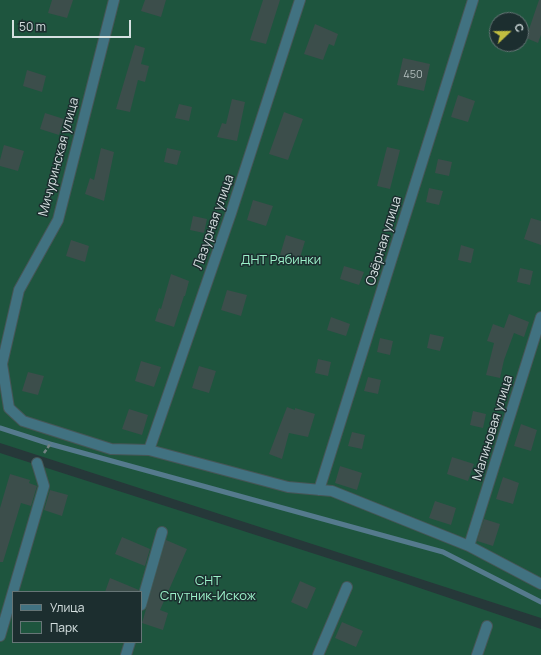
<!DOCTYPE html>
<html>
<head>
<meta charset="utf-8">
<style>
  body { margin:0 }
  #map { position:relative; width:541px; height:655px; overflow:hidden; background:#263839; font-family:Manrope,sans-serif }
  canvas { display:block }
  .legend { position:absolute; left:12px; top:591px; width:130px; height:52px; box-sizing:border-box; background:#1c2e2f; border:1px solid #667576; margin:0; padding:5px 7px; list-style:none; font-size:12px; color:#d5e0e0 }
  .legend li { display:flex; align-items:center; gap:8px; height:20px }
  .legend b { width:20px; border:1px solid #667576 }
  .north { position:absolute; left:489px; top:12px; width:40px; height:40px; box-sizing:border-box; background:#1c2e2f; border:1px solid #667576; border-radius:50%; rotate:68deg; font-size:11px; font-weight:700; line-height:16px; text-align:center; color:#d5e0e0 }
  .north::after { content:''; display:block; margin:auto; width:14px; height:18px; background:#c1be40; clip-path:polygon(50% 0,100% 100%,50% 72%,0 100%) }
  .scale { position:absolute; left:12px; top:20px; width:119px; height:18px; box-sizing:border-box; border:2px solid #d5e0e0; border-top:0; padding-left:5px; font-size:12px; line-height:14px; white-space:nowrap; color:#d5e0e0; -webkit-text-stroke:3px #1c2e2f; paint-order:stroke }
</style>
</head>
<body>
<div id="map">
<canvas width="541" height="655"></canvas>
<ul class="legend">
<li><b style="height:5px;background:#417281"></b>Улица</li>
<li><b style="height:11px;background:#1e553e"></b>Парк</li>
</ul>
<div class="north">С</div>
<div class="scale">50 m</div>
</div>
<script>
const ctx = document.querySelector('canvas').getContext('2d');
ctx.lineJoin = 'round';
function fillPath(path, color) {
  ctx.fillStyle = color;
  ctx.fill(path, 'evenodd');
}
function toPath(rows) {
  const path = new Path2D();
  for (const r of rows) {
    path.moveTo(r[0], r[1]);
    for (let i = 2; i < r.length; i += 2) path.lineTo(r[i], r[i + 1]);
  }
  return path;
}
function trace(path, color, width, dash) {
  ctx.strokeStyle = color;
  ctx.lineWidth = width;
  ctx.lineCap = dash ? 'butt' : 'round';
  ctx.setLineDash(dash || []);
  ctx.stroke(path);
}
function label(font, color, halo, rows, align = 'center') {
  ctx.font = font + ' Manrope,sans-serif';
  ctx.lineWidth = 3;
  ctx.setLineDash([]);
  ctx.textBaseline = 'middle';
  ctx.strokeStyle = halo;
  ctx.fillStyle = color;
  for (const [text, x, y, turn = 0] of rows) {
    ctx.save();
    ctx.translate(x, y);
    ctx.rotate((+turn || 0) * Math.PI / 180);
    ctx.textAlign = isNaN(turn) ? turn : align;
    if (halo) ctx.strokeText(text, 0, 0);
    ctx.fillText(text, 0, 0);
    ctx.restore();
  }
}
const green = toPath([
  [0,0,541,0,541,618,0,443],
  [497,20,521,20,521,44,497,44],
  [0,453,393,579,541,629,541,655,0,655],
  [13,592,141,592,141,642,13,642]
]);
const stream = toPath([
  [0,428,50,444,443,552,541,602]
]);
const building = toPath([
  [52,0,73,0,67,18,48,13],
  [145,0,166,0,161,17,141,11],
  [263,0,280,0,266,44,250,40],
  [539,0,541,0,541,35,538,43,526,38],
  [315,24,338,34,334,46,329,44,323,60,304,54],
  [135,45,145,48,141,64,149,66,145,82,138,80,130,112,116,109],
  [403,58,430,64,424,91,397,85],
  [27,70,46,76,42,92,23,86],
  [458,95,475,101,468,122,451,117],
  [232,99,245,102,237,141,217,137,222,123,226,124],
  [179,104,192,107,189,121,175,118],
  [284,112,303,119,288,160,269,154],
  [45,113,64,119,59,135,40,129],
  [4,145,24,151,18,171,0,166,0,160],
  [387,147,400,150,390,189,377,186],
  [101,148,114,152,104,201,85,194,90,178,94,180],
  [167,148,181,151,177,165,164,162],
  [438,159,452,162,449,176,435,173],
  [429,188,443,191,439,205,426,202],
  [253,200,273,206,266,226,247,220],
  [193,216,207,219,204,233,190,230],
  [531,218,541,221,541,245,524,239],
  [286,235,305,241,299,261,280,255],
  [71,240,89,246,85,262,66,256],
  [461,245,474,249,471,263,458,260],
  [344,266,364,272,359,285,340,279],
  [520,268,533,271,530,285,517,282],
  [171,274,189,281,185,296,184,296,174,327,155,321,159,308,161,309],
  [227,290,247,295,241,316,221,310],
  [509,314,529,322,524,337,514,333,504,360,500,378,486,375,494,343,487,341,493,324,504,328],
  [331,317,350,324,346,336,327,330],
  [430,334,444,337,440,351,427,348],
  [380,338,393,341,390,355,377,352],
  [318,359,331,362,328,376,315,373],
  [141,361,161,367,154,387,135,381],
  [199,366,216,371,209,393,192,388],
  [28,372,44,376,38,395,22,391],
  [368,377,381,380,378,394,364,391],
  [287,407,295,410,295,408,315,414,308,437,289,433,282,459,269,454],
  [129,409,148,415,142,435,122,429],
  [473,411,486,414,483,428,470,425],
  [521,424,537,430,531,451,514,446],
  [352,432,365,435,362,449,348,446],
  [452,457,474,464,468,481,447,474],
  [340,466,362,473,357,490,335,483],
  [10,474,30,480,29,483,37,486,31,506,21,503,3,562,0,562,0,508],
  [503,477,519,483,513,504,496,499],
  [50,490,68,495,62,516,44,510],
  [435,501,456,508,451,525,429,518],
  [484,519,500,524,493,546,477,541],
  [122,537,150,549,145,566,115,554],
  [166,540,187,549,160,610,168,613,163,630,142,623],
  [110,578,139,590,138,592,105,592],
  [300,581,316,588,307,609,291,602],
  [342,622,363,631,356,647,335,638]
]);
const path = toPath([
  [44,453,51,443]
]);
const minor = toPath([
  [114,0,58,220,19,290,2,364,9,408,23,421,111,449,149,450,288,487,332,491,469,546,541,584],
  [149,450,231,213,300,0],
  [319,490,473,0],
  [469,546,541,317],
  [141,605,162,532],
  [0,636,44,486,37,463],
  [126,655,130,642],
  [318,655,347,587],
  [477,655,487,626]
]);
const numberNames = [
  ["450",413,75]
];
const streetNames = [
  ["Мичуринская улица",59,157,-75],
  ["Лазурная улица",214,222,-71],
  ["Озёрная улица",384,241,-73],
  ["Малиновая улица",493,428,-73]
];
const parkNames = [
  ["ДНТ Рябинки",281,260],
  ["СНТ",208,581],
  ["Спутник-Искож",208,596]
];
fillPath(green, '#1e553e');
trace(stream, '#557a8d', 5);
fillPath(building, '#3c4e4b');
trace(minor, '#465657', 12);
trace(path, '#748384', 2.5, [4, 2]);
trace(minor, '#417281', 10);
label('11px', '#afbcbb', null, numberNames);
label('13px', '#d5e0e0', '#1c2e2f', streetNames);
label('13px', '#9cf2ca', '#1c2e2f', parkNames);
</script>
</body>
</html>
